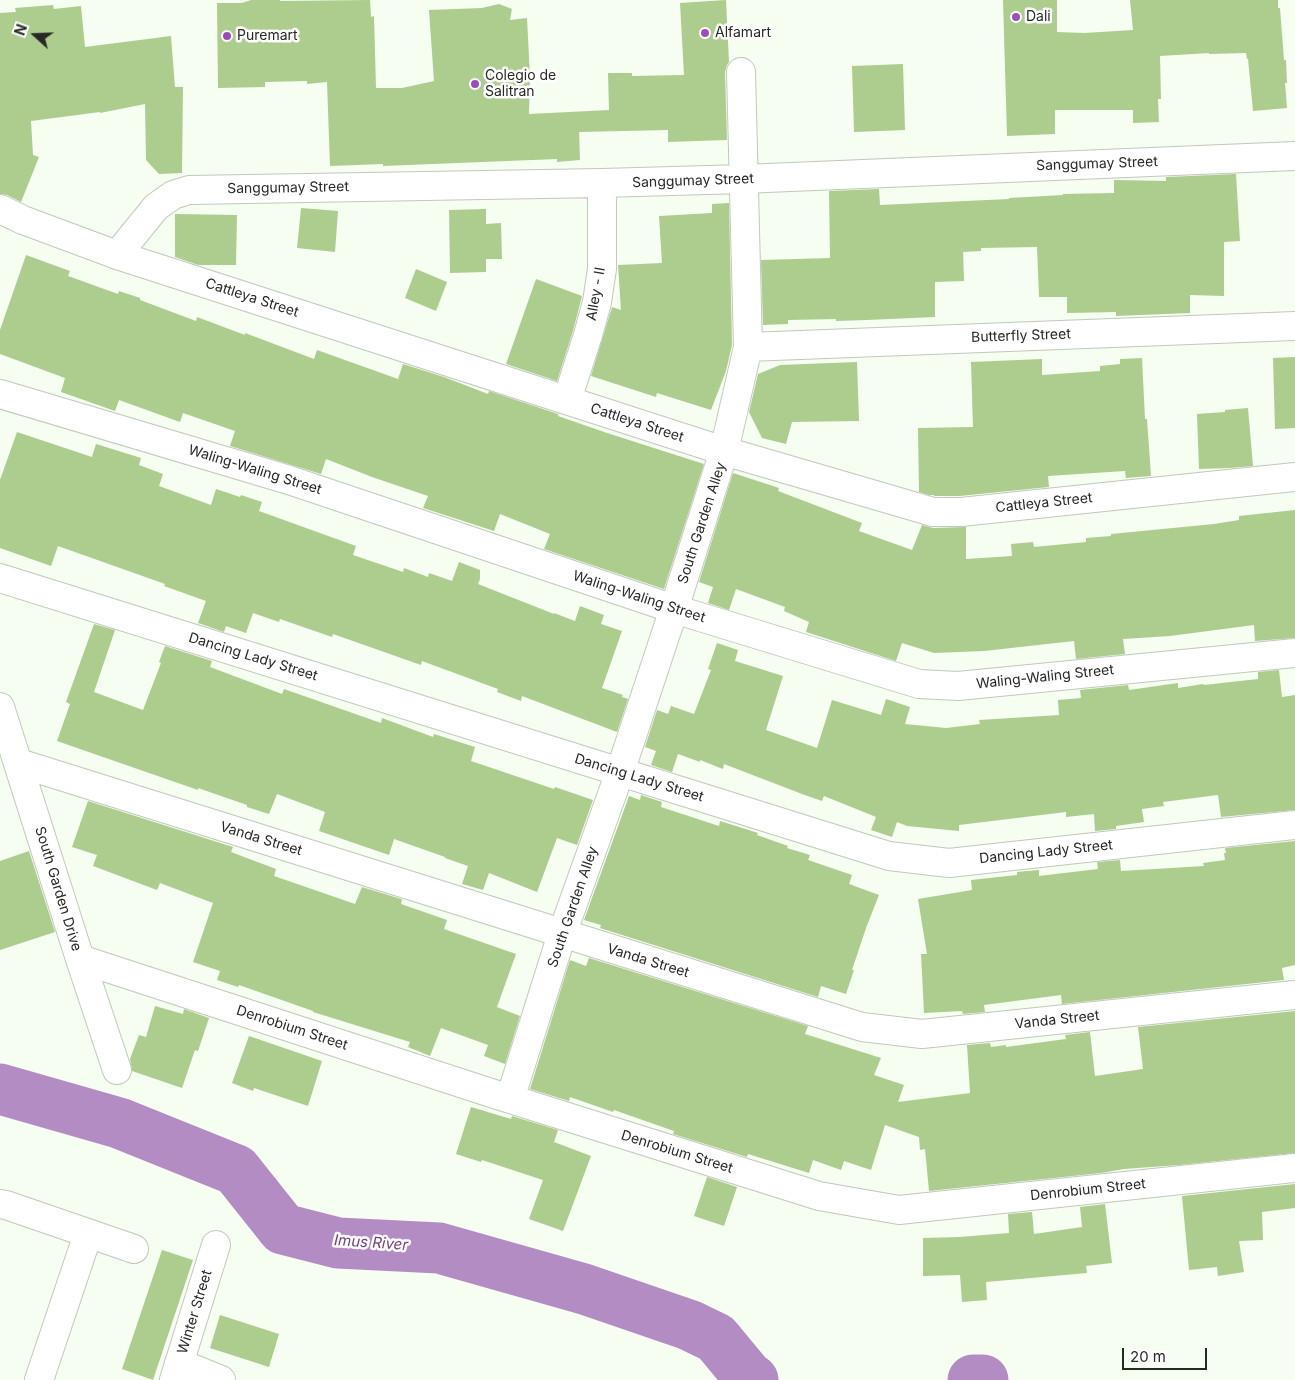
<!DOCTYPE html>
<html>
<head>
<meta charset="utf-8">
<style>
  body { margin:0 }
  #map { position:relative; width:1295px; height:1380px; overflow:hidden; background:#f6fdf1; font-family:Inter,sans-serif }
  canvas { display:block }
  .north { position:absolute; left:10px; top:10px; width:50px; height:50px; -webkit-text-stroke:4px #fff; paint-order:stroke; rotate:290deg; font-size:14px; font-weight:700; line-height:20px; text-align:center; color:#272925 }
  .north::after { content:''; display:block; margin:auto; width:18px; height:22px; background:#272925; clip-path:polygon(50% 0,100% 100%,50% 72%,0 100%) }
  .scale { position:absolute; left:1122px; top:1348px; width:85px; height:22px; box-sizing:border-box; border:2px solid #272925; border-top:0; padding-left:6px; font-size:15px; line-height:18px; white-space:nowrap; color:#272925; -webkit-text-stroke:4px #fff; paint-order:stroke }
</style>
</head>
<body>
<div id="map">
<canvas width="1295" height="1380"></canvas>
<div class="north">N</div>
<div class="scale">20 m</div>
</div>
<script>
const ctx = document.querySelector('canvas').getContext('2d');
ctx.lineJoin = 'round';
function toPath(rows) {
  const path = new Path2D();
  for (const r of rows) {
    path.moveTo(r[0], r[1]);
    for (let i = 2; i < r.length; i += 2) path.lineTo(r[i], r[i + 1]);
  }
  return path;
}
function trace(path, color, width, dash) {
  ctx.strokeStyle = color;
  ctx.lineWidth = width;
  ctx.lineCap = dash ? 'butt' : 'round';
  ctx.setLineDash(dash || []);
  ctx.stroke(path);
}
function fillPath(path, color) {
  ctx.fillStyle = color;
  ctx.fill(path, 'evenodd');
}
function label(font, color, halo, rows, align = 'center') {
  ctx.font = font + ' Inter,sans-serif';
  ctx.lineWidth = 5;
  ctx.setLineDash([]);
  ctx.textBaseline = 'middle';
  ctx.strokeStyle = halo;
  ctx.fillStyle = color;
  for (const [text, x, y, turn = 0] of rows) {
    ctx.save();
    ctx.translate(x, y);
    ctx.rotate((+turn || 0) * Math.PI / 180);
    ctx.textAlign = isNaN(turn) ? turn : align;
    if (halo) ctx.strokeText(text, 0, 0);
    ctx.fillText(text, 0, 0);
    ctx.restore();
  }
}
const river = toPath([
  [0,1089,119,1123,236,1170,283,1229,338,1243,439,1248,584,1289,689,1325,716,1338,750,1379,753,1380],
  [973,1380,983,1380]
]);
const building = toPath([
  [251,0,280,0,280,1,370,0,371,17,374,16,376,88,402,88,434,81,429,10,482,8,499,4,512,9,510,20,527,18,530,77,529,114,609,110,608,73,632,73,632,76,684,75,680,3,726,0,729,62,727,65,725,72,727,140,668,142,668,130,579,132,580,160,557,162,557,159,383,166,383,164,330,166,327,82,307,84,307,81,265,82,265,87,218,88,217,3,242,3],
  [1003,0,1057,0,1057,32,1084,33,1133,30,1130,0,1278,0,1278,8,1280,8,1284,60,1286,60,1287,83,1285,83,1287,108,1253,111,1248,59,1247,59,1246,53,1209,54,1209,53,1160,56,1161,99,1158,99,1159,122,1133,123,1133,110,1055,110,1055,134,1007,136],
  [53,5,54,9,81,6,85,47,171,36,175,87,183,87,182,173,159,174,146,160,145,104,100,113,100,112,31,121,33,155,39,157,21,202,7,195,0,194,0,13,16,12,15,8],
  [903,64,905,130,854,132,852,66],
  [1236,174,1240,241,1224,242,1224,296,1190,295,1190,313,1116,316,1116,312,1067,313,1067,297,1039,297,1037,247,981,248,981,251,963,252,964,281,935,282,935,317,867,320,836,321,836,319,788,320,788,324,763,325,761,260,830,258,829,191,879,189,880,205,1009,199,1009,198,1063,195,1063,194,1114,193,1114,180,1166,181,1166,177],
  [729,203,732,345,726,371,711,410,657,393,656,397,591,376,612,307,621,310,618,265,662,263,659,216,712,213,712,204],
  [301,208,338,211,335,252,297,248],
  [486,209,486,224,501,223,502,259,486,259,486,272,450,273,449,210],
  [175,214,237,215,236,265,198,265,175,257],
  [26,255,70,271,68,276,118,294,119,291,140,298,140,300,196,321,197,317,245,335,245,333,314,359,317,350,398,379,403,364,444,377,488,394,489,391,558,414,558,416,607,433,704,464,664,589,544,549,550,534,500,514,494,531,423,508,428,496,372,477,326,459,321,474,230,446,235,431,183,413,180,422,119,400,115,411,61,392,65,378,0,354,0,330],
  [416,269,447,282,436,311,405,298],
  [536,279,582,296,573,331,557,381,506,364],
  [1295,357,1295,428,1275,429,1273,358],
  [1142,358,1145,419,1147,419,1151,476,1126,478,1125,471,1048,476,1049,487,960,496,934,496,934,495,929,495,919,492,918,428,973,427,971,362,1042,359,1042,375,1100,371,1100,366,1120,364,1120,359],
  [857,362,859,421,792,422,786,444,762,438,749,412,758,374,780,365],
  [1248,408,1253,466,1230,468,1199,469,1197,414,1225,412,1225,410],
  [17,432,92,457,96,444,141,458,139,465,163,474,159,486,211,505,216,489,240,497,241,495,262,502,259,511,356,546,353,555,403,572,404,568,428,577,429,573,452,581,459,562,480,570,480,579,478,584,554,614,554,613,575,621,580,606,604,615,601,624,622,631,602,688,623,695,622,697,628,699,617,732,522,696,521,701,497,692,498,689,422,661,421,665,333,634,332,637,280,619,279,622,253,613,246,633,226,626,224,632,198,623,206,601,164,586,165,584,58,546,51,566,0,548,0,480],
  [733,473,779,488,778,491,862,523,859,531,912,550,922,525,933,528,966,527,966,559,1012,556,1011,544,1033,542,1034,547,1086,542,1086,538,1111,536,1111,534,1214,524,1239,520,1239,516,1295,510,1295,638,1255,641,1254,625,1170,636,1123,639,1125,654,1076,659,1074,641,984,651,934,653,902,643,896,661,806,632,809,622,784,611,785,607,736,589,729,610,708,603,713,587,699,582],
  [94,624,115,630,94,692,143,710,161,663,159,662,165,646,212,661,210,667,282,694,284,689,381,723,382,718,433,737,434,734,475,747,471,761,554,789,555,787,593,800,577,845,557,838,537,892,489,873,483,890,462,884,468,866,445,858,445,857,394,839,389,855,319,831,325,812,277,794,269,814,247,807,247,805,198,788,198,790,57,741,70,704,66,702],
  [717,643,738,650,735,661,783,676,766,730,817,748,832,700,881,715,886,699,910,707,905,724,946,728,980,724,979,720,1059,715,1058,700,1081,698,1080,690,1128,685,1129,690,1178,683,1178,688,1203,684,1204,685,1258,679,1258,672,1279,670,1282,697,1295,695,1295,810,1221,817,1218,795,1163,802,1164,806,1142,809,1144,822,1116,826,1116,829,1095,831,1094,814,1066,817,1066,812,959,825,959,831,907,826,897,822,892,837,871,830,876,817,824,796,822,801,802,794,724,764,723,769,700,760,700,762,678,754,672,772,651,765,656,751,645,747,657,710,668,714,671,706,694,714,711,670,708,669],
  [641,795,662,802,661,807,719,826,720,821,758,833,757,835,788,846,787,848,810,855,808,860,852,875,849,884,879,895,866,928,852,970,854,970,846,994,821,986,818,997,600,928,601,925,584,920,629,796,640,800],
  [88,801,233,847,231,852,276,869,274,876,355,904,362,887,401,899,402,899,401,904,447,920,444,929,516,954,497,1007,520,1016,505,1064,484,1056,488,1045,441,1028,430,1056,408,1047,410,1042,313,1012,313,1011,239,985,238,987,217,980,220,971,193,962,213,903,160,883,157,890,93,866,97,855,72,847],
  [1295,841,1295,965,1282,968,1284,980,1062,1004,1061,995,984,1005,985,1012,963,1014,962,1011,924,1013,921,954,927,954,918,899,972,890,971,880,1017,875,1017,872,1039,870,1039,876,1098,869,1097,862,1120,860,1121,871,1204,866,1203,863,1225,860,1224,853,1226,853,1225,848],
  [29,851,55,932,0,950,0,861],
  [589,958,808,1026,805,1034,881,1058,874,1075,904,1085,898,1102,970,1093,967,1045,990,1043,991,1047,1006,1045,1006,1047,1066,1039,1065,1035,1090,1032,1095,1076,1143,1069,1138,1027,1295,1011,1295,1153,1179,1165,1124,1169,1101,1173,929,1191,925,1149,920,1150,919,1137,885,1125,871,1170,844,1161,841,1170,813,1160,809,1173,748,1154,747,1157,673,1134,674,1131,614,1110,613,1112,570,1097,569,1101,530,1089,570,960,586,966],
  [155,1006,183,1014,184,1009,209,1018,198,1051,195,1050,182,1088,132,1071,130,1059,139,1035,146,1037],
  [249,1036,322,1061,308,1106,254,1088,253,1091,232,1083],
  [471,1107,511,1119,512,1116,558,1130,554,1142,591,1156,563,1231,529,1219,543,1180,482,1160,481,1162,456,1154],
  [707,1177,737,1187,724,1226,694,1216],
  [1295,1184,1295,1208,1262,1212,1263,1240,1239,1241,1244,1272,1218,1276,1217,1267,1189,1270,1182,1196],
  [1105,1204,1112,1263,1086,1266,1087,1273,986,1282,987,1300,962,1302,960,1275,923,1276,923,1238,959,1237,1009,1233,1008,1214,1032,1212,1034,1234,1082,1227,1080,1207],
  [162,1250,193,1260,153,1380,122,1369],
  [220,1315,279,1334,269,1367,210,1348]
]);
const minor = toPath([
  [0,209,23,220,117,255,724,451,933,512,961,512,1295,477],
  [117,255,156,207,173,195,189,190,602,183,743,179,1295,156],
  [748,347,1295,326],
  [0,394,289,480,674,609,919,684,958,686,1295,653],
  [567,400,588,335,597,302,602,269,602,183],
  [0,578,889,856,949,863,1295,825],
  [0,707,80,959,117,1070],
  [19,763,862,1027,922,1034,1295,995],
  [80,959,488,1092,819,1196,899,1210,1295,1168],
  [510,1099,562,934,620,772,674,609,724,451,748,347,741,72],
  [0,1204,6,1205,134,1249],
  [179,1363,221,1380],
  [39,1380,88,1234],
  [174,1380,216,1245]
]);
const markers = [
  [1016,17,5,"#9e4cbb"],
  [705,33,5,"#9e4cbb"],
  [227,36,5,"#9e4cbb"],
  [475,84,5,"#9e4cbb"]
];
const poiNames = [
  ["Dali",1026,17],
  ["Alfamart",715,33],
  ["Puremart",237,36],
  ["Colegio de",485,76],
  ["Salitran",485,92]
];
const streetNames = [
  ["Sanggumay Street",1097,164,-2],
  ["Sanggumay Street",693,181,-2],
  ["Sanggumay Street",288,188,-1],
  ["Alley - II",596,294,-80],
  ["Cattleya Street",252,298,18],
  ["Butterfly Street",1021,336,-2],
  ["Cattleya Street",637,423,18],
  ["Waling-Waling Street",255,470,17],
  ["Cattleya Street",1044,503,-6],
  ["South Garden Alley",702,523,-72],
  ["Waling-Waling Street",639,597,18],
  ["Dancing Lady Street",253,657,17],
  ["Waling-Waling Street",1045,677,-6],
  ["Dancing Lady Street",639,778,17],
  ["Vanda Street",261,839,17],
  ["Dancing Lady Street",1046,852,-6],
  ["South Garden Drive",58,889,73],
  ["South Garden Alley",573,907,-71],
  ["Vanda Street",648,961,17],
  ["Vanda Street",1057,1020,-6],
  ["Denrobium Street",292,1028,18],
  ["Denrobium Street",677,1152,17],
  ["Denrobium Street",1088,1190,-6],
  ["Winter Street",195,1312,-73]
];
const waterNames = [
  ["Imus River",371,1243,4]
];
trace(river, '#b48cc4', 51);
fillPath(building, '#accd8e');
trace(minor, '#c1c8bc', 30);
trace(minor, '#fff', 28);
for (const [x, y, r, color] of markers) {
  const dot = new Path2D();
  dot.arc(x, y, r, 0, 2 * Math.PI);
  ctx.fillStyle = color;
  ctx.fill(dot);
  trace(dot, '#fff', 2);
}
label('14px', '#272925', '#fff', poiNames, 'left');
label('14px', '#272925', '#fff', streetNames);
label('italic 15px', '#713e84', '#fff', waterNames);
</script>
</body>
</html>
